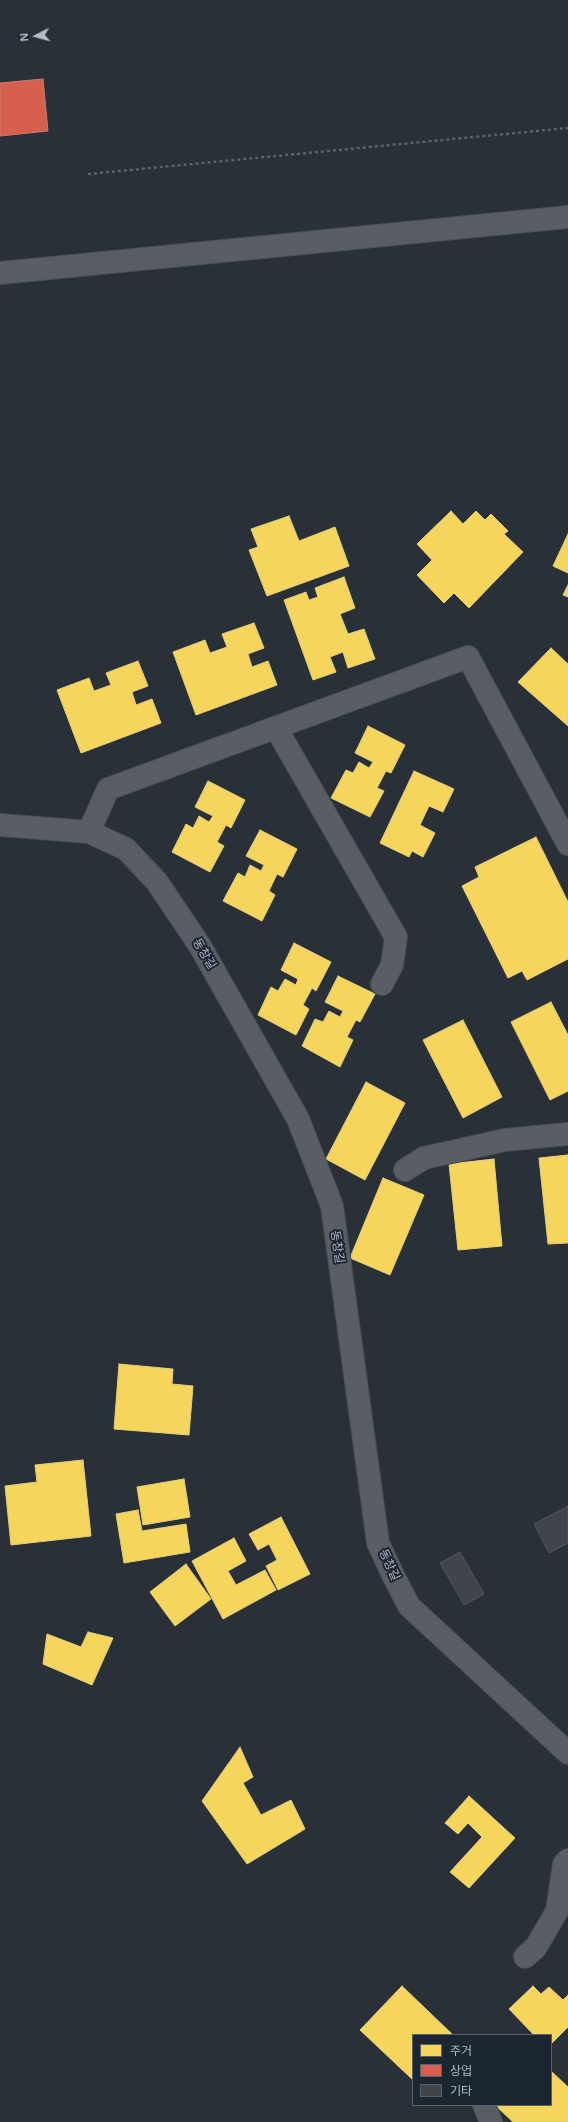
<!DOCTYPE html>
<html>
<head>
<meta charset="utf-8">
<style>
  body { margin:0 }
  #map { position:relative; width:568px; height:2122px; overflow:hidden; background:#293037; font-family:"Noto Sans","Noto Sans KR",sans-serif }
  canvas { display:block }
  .legend { position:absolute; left:412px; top:2034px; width:140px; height:72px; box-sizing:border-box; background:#1c2632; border:1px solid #58626e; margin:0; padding:5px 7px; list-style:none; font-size:12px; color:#b2bcc8 }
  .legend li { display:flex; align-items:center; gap:8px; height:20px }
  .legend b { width:20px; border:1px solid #58626e }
  .north { position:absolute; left:16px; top:16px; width:40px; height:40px; -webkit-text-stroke:3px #1c2632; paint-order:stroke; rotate:264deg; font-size:11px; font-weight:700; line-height:16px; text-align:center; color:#b2bcc8 }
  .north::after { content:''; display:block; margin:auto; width:14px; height:18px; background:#b2bcc8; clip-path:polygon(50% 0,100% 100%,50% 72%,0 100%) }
</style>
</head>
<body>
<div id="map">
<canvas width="568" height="2122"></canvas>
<ul class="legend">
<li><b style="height:11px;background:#f6d55c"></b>주거</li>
<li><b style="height:11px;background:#d6604d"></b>상업</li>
<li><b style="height:11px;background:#40454c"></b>기타</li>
</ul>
<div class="north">N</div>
</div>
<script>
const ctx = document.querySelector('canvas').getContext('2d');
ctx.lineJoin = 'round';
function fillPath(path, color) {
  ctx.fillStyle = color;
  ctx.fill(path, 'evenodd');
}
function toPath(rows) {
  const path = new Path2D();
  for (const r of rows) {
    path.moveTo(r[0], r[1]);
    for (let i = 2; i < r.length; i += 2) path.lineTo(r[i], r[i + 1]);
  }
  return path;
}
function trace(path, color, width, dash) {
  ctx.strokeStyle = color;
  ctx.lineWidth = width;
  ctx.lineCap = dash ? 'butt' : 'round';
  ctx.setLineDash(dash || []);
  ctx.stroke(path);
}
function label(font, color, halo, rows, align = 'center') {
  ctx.font = font + ' "Noto Sans","Noto Sans KR",sans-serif';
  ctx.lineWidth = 4;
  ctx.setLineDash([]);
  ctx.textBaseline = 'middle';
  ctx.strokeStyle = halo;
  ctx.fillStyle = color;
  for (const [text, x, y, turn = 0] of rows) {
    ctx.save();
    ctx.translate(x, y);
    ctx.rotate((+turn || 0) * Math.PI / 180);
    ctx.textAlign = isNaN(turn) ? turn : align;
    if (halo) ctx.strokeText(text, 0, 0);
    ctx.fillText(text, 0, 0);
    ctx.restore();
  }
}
const homes = toPath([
  [451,511,463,524,476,511,485,520,491,514,508,531,504,534,523,552,469,608,454,593,444,603,417,575,432,560,417,544,451,511],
  [289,516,299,541,335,527,349,566,267,596,249,550,258,547,251,529,289,516],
  [568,534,568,573,553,566,568,534],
  [344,577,355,608,340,614,348,634,364,629,375,659,348,668,343,652,330,657,336,672,313,680,284,600,306,592,309,600,318,597,315,588,344,577],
  [568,585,568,597,563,595,568,585],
  [254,623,264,648,248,654,252,667,268,661,277,685,196,715,173,652,205,640,210,653,227,647,222,634,254,623],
  [551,648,568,664,568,726,518,682,551,648],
  [138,661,148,686,132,692,136,705,152,699,161,723,81,753,57,690,89,678,94,691,111,685,106,673,138,661],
  [368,726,405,745,391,773,386,771,377,788,384,791,370,817,331,798,346,770,353,773,359,762,369,768,373,762,355,753,368,726],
  [414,771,454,789,443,812,429,806,420,825,435,833,423,857,412,851,409,857,380,843,414,771],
  [208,781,245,800,231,828,226,825,217,842,224,846,210,872,172,852,186,824,193,828,199,816,209,822,213,816,195,807,208,781],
  [260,830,297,849,283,877,277,874,269,891,275,895,262,921,223,901,238,873,245,877,250,865,261,871,264,865,246,856,260,830],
  [536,837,568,902,568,959,527,980,522,971,508,978,462,886,479,877,475,867,536,837],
  [294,943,331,962,316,991,312,988,303,1005,309,1009,296,1035,258,1015,271,987,278,991,285,979,296,985,298,979,281,970,294,943],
  [338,976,375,994,360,1022,356,1020,347,1037,353,1040,340,1067,302,1046,315,1019,323,1022,329,1011,340,1017,343,1011,325,1002,338,976],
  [551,1002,568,1035,568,1091,550,1100,511,1022,551,1002],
  [463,1020,502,1097,463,1118,423,1040,463,1020],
  [366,1082,405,1103,365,1180,326,1159,366,1082],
  [568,1155,568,1243,548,1244,539,1158,568,1155],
  [494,1159,502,1246,458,1250,449,1164,494,1159],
  [383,1178,424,1195,390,1275,350,1258,383,1178],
  [119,1364,173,1369,172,1384,193,1386,189,1435,114,1429,119,1364],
  [83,1460,91,1536,11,1545,5,1486,37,1482,35,1465,83,1460],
  [184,1479,190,1517,143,1525,137,1487,184,1479],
  [138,1510,142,1531,186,1524,190,1552,124,1563,116,1514,138,1510],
  [281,1517,310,1574,278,1590,266,1566,277,1560,269,1544,258,1550,249,1534,281,1517],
  [234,1538,246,1561,228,1571,236,1585,265,1570,276,1590,223,1619,192,1561,234,1538],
  [186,1564,211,1599,175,1626,150,1592,186,1564],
  [88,1632,113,1638,92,1685,43,1664,47,1634,81,1647,88,1632],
  [240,1747,253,1777,243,1783,261,1815,291,1800,305,1829,247,1864,202,1801,240,1747],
  [469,1796,515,1838,469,1888,450,1872,482,1837,468,1823,458,1834,445,1823,469,1796],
  [402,1986,453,2035,413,2035,413,2080,360,2030,402,1986],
  [533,1986,541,1994,549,1987,563,2000,568,1995,568,2027,551,2044,551,2035,534,2035,509,2009,533,1986],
  [551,2071,568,2087,568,2122,513,2122,495,2105,551,2105,551,2071]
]);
const shops = toPath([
  [43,79,48,131,0,136,0,83,43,79]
]);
const building = toPath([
  [568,1506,568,1543,549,1553,534,1524,568,1506],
  [460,1552,484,1594,464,1605,440,1563,460,1552]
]);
const path = toPath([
  [88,174,568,128]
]);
const minor = toPath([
  [276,728,396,937,392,965,382,984],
  [0,825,89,832,126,849,157,882,200,946,298,1119,332,1206,378,1543,393,1575,409,1606,568,1753],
  [89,832,108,789,468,657,568,844],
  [405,1170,424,1158,505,1140,568,1134],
  [525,1957,536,1947,557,1911,564,1864,568,1860],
  [484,2105,491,2122]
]);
const tertiary = toPath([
  [0,273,568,217]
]);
const streetNames = [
  ["동창길",204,954,59],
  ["동창길",337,1247,82],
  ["동창길",389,1565,65]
];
fillPath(homes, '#f6d55c');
trace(homes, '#e2ce7c', 1);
fillPath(shops, '#d6604d');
trace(shops, '#cb7c72', 1);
fillPath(building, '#40454c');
trace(building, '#51575f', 1);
trace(minor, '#474c52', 24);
trace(tertiary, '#474c52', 24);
trace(path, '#5c6369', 2.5, [3, 3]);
trace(minor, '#595e65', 22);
trace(tertiary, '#595e65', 22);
label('12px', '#b2bcc8', '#1c2632', streetNames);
</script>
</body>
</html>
